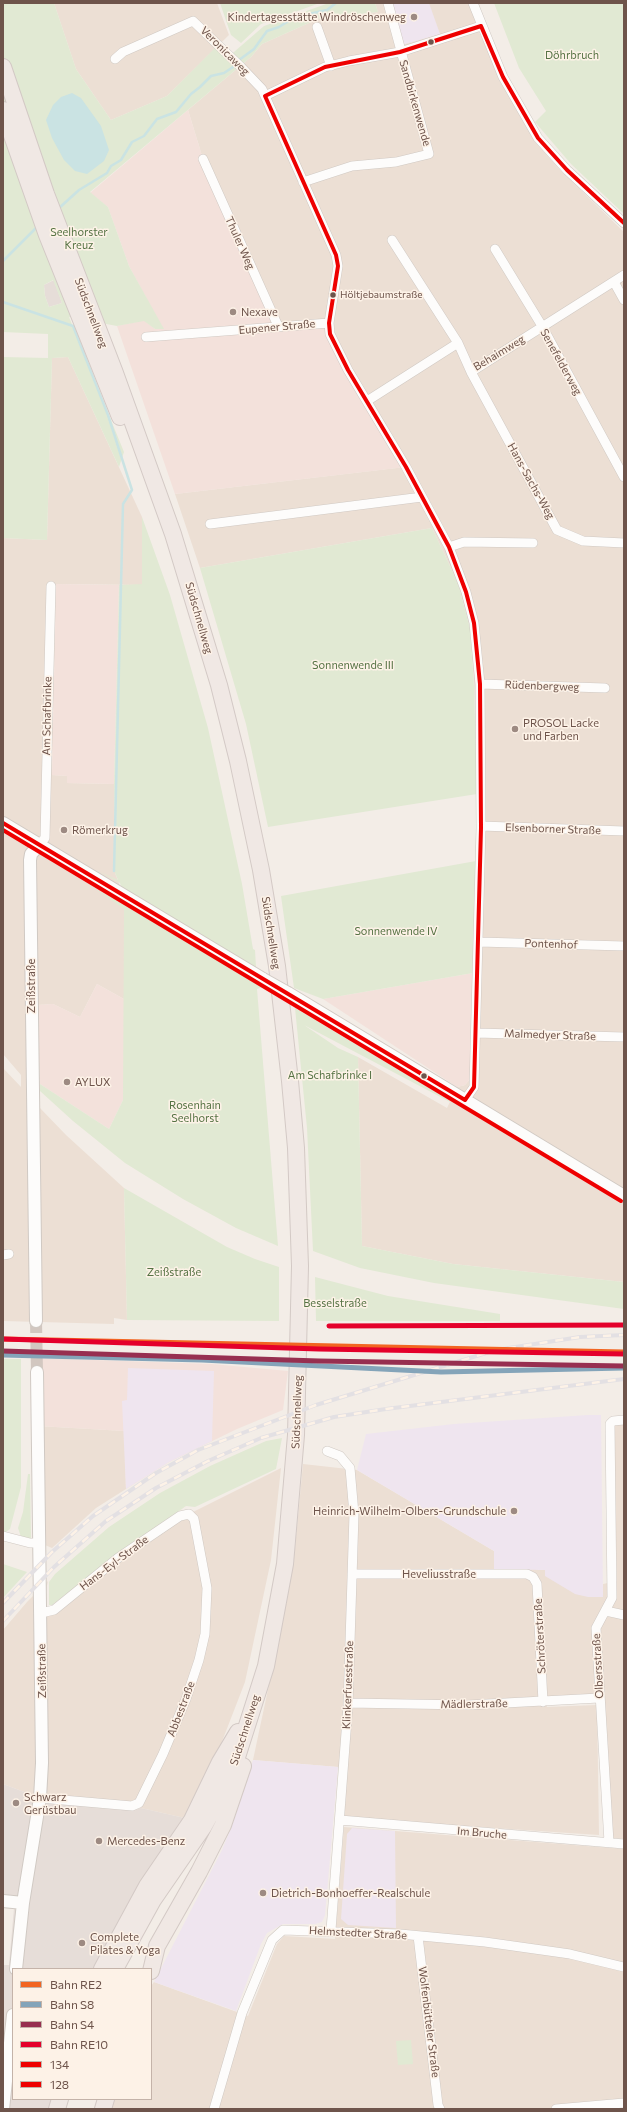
<!DOCTYPE html>
<html>
<head>
<meta charset="utf-8">
<style>
  body { margin:0 }
  #map { position:relative; width:627px; height:2112px; overflow:hidden; background:#f3ede7; font-family:Commissioner,sans-serif }
  canvas { display:block }
  .frame { position:absolute; inset:0; border:4px solid #6e544b; pointer-events:none }
  .legend { position:absolute; left:12px; top:1968px; width:140px; height:132px; box-sizing:border-box; background:#fdf2e7; border:1px solid #c4b3a9; margin:0; padding:5px 7px; list-style:none; font-size:12px; color:#6e544b }
  .legend li { display:flex; align-items:center; gap:8px; height:20px }
  .legend b { width:20px; border:1px solid #c4b3a9 }
</style>
</head>
<body>
<div id="map">
<canvas width="627" height="2112"></canvas>
<div class="frame"></div>
<ul class="legend">
<li><b style="height:5px;background:#f26522"></b>Bahn RE2</li>
<li><b style="height:5px;background:#84a4b9"></b>Bahn S8</li>
<li><b style="height:5px;background:#972f50"></b>Bahn S4</li>
<li><b style="height:5px;background:#e4002b"></b>Bahn RE10</li>
<li><b style="height:5px;background:#e00"></b>134</li>
<li><b style="height:5px;background:#e00"></b>128</li>
</ul>
</div>
<script>
const ctx = document.querySelector('canvas').getContext('2d');
ctx.lineJoin = 'round';
function fillPath(path, color) {
  ctx.fillStyle = color;
  ctx.fill(path, 'evenodd');
}
function toPath(rows) {
  const path = new Path2D();
  for (const r of rows) {
    path.moveTo(r[0], r[1]);
    for (let i = 2; i < r.length; i += 2) path.lineTo(r[i], r[i + 1]);
  }
  return path;
}
function trace(path, color, width, dash) {
  ctx.strokeStyle = color;
  ctx.lineWidth = width;
  ctx.lineCap = dash ? 'butt' : 'round';
  ctx.setLineDash(dash || []);
  ctx.stroke(path);
}
function label(font, color, halo, rows, align = 'center') {
  ctx.font = font + ' Commissioner,sans-serif';
  ctx.lineWidth = 3;
  ctx.setLineDash([]);
  ctx.textBaseline = 'middle';
  ctx.strokeStyle = halo;
  ctx.fillStyle = color;
  for (const [text, x, y, turn = 0] of rows) {
    ctx.save();
    ctx.translate(x, y);
    ctx.rotate((+turn || 0) * Math.PI / 180);
    ctx.textAlign = isNaN(turn) ? turn : align;
    if (halo) ctx.strokeText(text, 0, 0);
    ctx.fillText(text, 0, 0);
    ctx.restore();
  }
}
const residential = toPath([
  [54,3,217,3,229,35,167,96,111,120,76,69],
  [375,3,469,3,479,32,501,81,535,142,561,171,624,232,624,1282,453,1264,362,1246,358,1057,447,1108,457,1087,465,1085,470,1079,477,794,474,686,470,628,458,583,432,528,200,568,175,494,405,467,278,326,203,159,188,110,251,57,262,44,320,18,378,12],
  [68,357,142,517,142,585,56,584,52,775,67,776,67,783,114,784,115,873,124,896,124,999,97,984,80,1017,53,1004,37,1005,40,1108,66,1135,124,1188,127,1320,114,1318,114,1324,3,1321,3,1068,21,1087,21,1075,3,1054,3,538,47,540,52,358],
  [624,1420,624,1839,613,1838,603,1699,547,1700,547,1707,597,1705,599,1835,344,1818,347,1777,338,1767,253,1760,287,1600,295,1548,303,1464,357,1470,494,1551,538,1570,545,1570,603,1596,603,1584,617,1581,613,1421],
  [38,1426,125,1431,126,1489,96,1508,52,1548,40,1543],
  [281,1468,271,1560,245,1682,204,1788,189,1819,132,1806,40,1798,3,1784,3,1630,27,1602,48,1581,41,1612,54,1610,118,1558,189,1514],
  [344,1827,624,1849,624,2109,105,2109,109,2099,151,2099,151,1986,154,1982,248,2016,277,1944,284,1936,335,1939]
]);
const commercial = toPath([
  [188,110,203,159,278,326,329,323,330,334,406,467,175,494,117,326,144,320,155,329,163,329,129,266,108,207,90,193],
  [56,584,119,585,114,784,67,783,67,776,52,775],
  [473,973,470,1079,465,1085,457,1087,323,999],
  [97,984,124,999,125,1065,123,1100,109,1129,40,1084,37,1005,53,1004,80,1017],
  [36,1358,212,1364,288,1371,283,1410,237,1429,169,1462,126,1489,125,1431,38,1426]
]);
const industrial = toPath([
  [54,280,62,303,49,307,45,296,44,285],
  [3,1784,40,1798,132,1806,189,1819,107,1969,13,1969,13,2099,53,2099,50,2109,3,2109,3,1965,9,1965,14,1908,3,1907]
]);
const education = toPath([
  [391,3,429,3,440,34,402,45],
  [128,1368,214,1371,212,1441,169,1462,126,1489,122,1401,127,1400],
  [588,1415,601,1415,603,1597,588,1597,575,1594,545,1576,545,1570,494,1569,494,1551,357,1470,366,1434,454,1424],
  [253,1760,338,1767,325,1915,322,1922,315,1924,283,1924,267,1933,261,1944,236,2011,154,1982,222,1850,233,1823],
  [352,1828,395,1831,396,1928,348,1925,341,1919,347,1834]
]);
const green = toPath([
  [3,3,54,3,76,69,111,120,167,96,216,47,227,58,264,26,329,3,375,3,378,12,320,18,262,44,251,57,90,192,108,207,129,266,164,329,155,329,144,321,117,326,69,317,124,452,119,467,68,357,52,358,47,540,3,538,3,357,48,358,48,334,3,332],
  [53,280,62,303,49,307,45,296,44,285],
  [220,3,320,3,261,24,241,43,231,35],
  [494,3,624,3,624,214,571,164,535,122,546,111,519,68],
  [142,517,170,595,208,728,242,884,253,949,255,950,257,984,263,987,257,989,278,1246,236,1228,183,1199,125,1163,73,1121,40,1091,40,1084,109,1129,123,1100,124,909,95,889,124,905,124,896,120,883,100,872,118,880,115,873,114,784,119,585,142,584],
  [432,528,458,583,470,628,474,686,477,794,268,827,246,724,200,568],
  [476,861,473,973,323,999,294,988,281,896],
  [295,1008,449,1100,450,1102,304,1025,338,1048,358,1057,362,1246,453,1264,624,1282,624,1309,434,1283,360,1268,313,1251,307,1128],
  [124,1188,227,1247,255,1259,279,1267,279,1321,127,1320],
  [315,1277,388,1296,500,1314,500,1321,316,1321],
  [3,1359,21,1359,21,1487,10,1529,3,1534],
  [282,1438,276,1469,195,1507,186,1506,118,1555,52,1605,49,1605,49,1582,55,1574,109,1527,160,1493,210,1466,266,1441],
  [28,1474,30,1474,31,1538,28,1539,21,1537,18,1528,23,1512],
  [3,1564,27,1572,3,1598],
  [411,2040,413,2064,398,2065,396,2041]
]);
const water = toPath([
  [72,93,81,98,101,126,109,150,104,161,87,174,75,171,64,160,52,138,46,120,53,105,61,97]
]);
const stream = toPath([
  [239,60,254,49,267,31,279,27,295,17,327,10,336,3],
  [58,209,79,190,107,173,111,166,121,160,132,142,144,136,157,119,176,112,191,94,200,87,211,76,224,73,233,67],
  [3,261,37,227],
  [3,302,73,326,108,415,132,490,123,504,114,871]
]);
const tertiaryTunnel = toPath([
  [36,1321,37,1372]
]);
const minor = toPath([
  [473,3,503,77,538,138,567,170,624,223],
  [317,27,331,66],
  [115,59,123,52,193,21,241,67,262,89,265,96],
  [203,159,278,326],
  [303,182,352,166,396,162,429,154,388,3],
  [392,240,458,343],
  [495,249,542,326,624,477],
  [614,282,624,300],
  [146,337,329,323],
  [471,372,557,530,583,541,624,543],
  [367,401,458,343,471,372,624,275],
  [210,524,422,497],
  [449,547,464,542,533,543],
  [480,684,605,688],
  [481,826,624,831],
  [39,845,45,838,51,586],
  [479,942,624,946],
  [476,1033,624,1037],
  [465,1100,474,1087,481,828,480,684,474,623,466,592,449,547,406,467,348,370,330,334,329,323,338,266,336,255,265,96,325,67,349,61,400,52,481,26],
  [3,1255,9,1254],
  [327,1451,340,1456,350,1468,354,1514,348,1706,331,1930],
  [3,1536,30,1543,40,1543],
  [352,1574,527,1574,533,1577,537,1584,543,1702],
  [606,1611,624,1615],
  [348,1703,468,1705,599,1698],
  [40,1798,132,1806,139,1803,163,1754,186,1699,199,1660,205,1634,207,1588,194,1519,189,1514,180,1516,118,1558,54,1610,41,1613],
  [340,1820,624,1844],
  [609,1842,596,1628,612,1598,610,1424,613,1421,624,1420],
  [418,1936,438,2105,440,2109],
  [214,2109,242,2013,272,1940,283,1930,400,1934,485,1942,570,1954,624,1967],
  [556,2109,624,2103]
]);
const tertiary = toPath([
  [3,823,263,979],
  [288,993,624,1196],
  [36,1321,30,860,31,854,39,845],
  [3,1901,23,1903],
  [16,1969,23,1903,40,1798,42,1763,37,1372],
  [3,2109,13,2015]
]);
const trunk = toPath([
  [3,67,46,194,115,373,173,534,219,685,238,761,261,870,277,966,290,1081,296,1148,300,1266,296,1435,285,1564,266,1666,237,1757,220,1797,204,1826,153,1900,115,1969],
  [3,110,47,235,120,417],
  [102,1969,147,1886,192,1820,220,1762,238,1732],
  [151,1971,157,1946,199,1872,223,1825,243,1766],
  [57,2109,60,2099],
  [103,2109,106,2099]
]);
const rail = toPath([
  [3,1603,52,1552,93,1516,156,1473,198,1450,316,1405,496,1350,580,1337,624,1335],
  [3,1621,54,1567,106,1521,156,1488,208,1461,261,1438,334,1417,386,1409,624,1379]
]);
const tertiaryBridge = toPath([
  [263,979,288,993]
]);
const bus1 = toPath([
  [481,26,503,77,538,138,567,170,624,223],
  [3,823,465,1100],
  [465,1100,474,1087,481,828,480,684,474,623,466,592,449,547,406,467,348,370,330,334,329,323,338,266,336,255,265,96,325,67,400,52,481,26]
]);
const bus2 = toPath([
  [3,830,621,1201]
]);
const rail1 = toPath([
  [3,1339,624,1352]
]);
const rail2 = toPath([
  [3,1355,202,1360,441,1372,624,1368]
]);
const rail3 = toPath([
  [3,1351,319,1361,624,1366]
]);
const rail4 = toPath([
  [329,1326,624,1325],
  [3,1339,319,1349,624,1354]
]);
const markers = [
  [414,17,4,"#9d8a82"],
  [431,42,3.5,"#6e544b"],
  [333,295,3.5,"#6e544b"],
  [233,312,4,"#9d8a82"],
  [515,729,4,"#9d8a82"],
  [64,830,4,"#9d8a82"],
  [424,1076,3.5,"#6e544b"],
  [67,1082,4,"#9d8a82"],
  [514,1511,4,"#9d8a82"],
  [16,1803,4,"#9d8a82"],
  [99,1841,4,"#9d8a82"],
  [263,1893,4,"#9d8a82"],
  [82,1943,4,"#9d8a82"]
];
const busNames = [
  ["Höltjebaumstraße",340,295]
];
const poiNames = [
  ["Kindertagesstätte Windröschenweg",406,17,"right"],
  ["Nexave",241,312],
  ["PROSOL Lacke",523,723],
  ["und Farben",523,736],
  ["Römerkrug",72,830],
  ["AYLUX",75,1082],
  ["Heinrich-Wilhelm-Olbers-Grundschule",506,1511,"right"],
  ["Schwarz",24,1797],
  ["Gerüstbau",24,1810],
  ["Mercedes-Benz",107,1841],
  ["Dietrich-Bonhoeffer-Realschule",271,1893],
  ["Complete",90,1937],
  ["Pilates & Yoga",90,1950]
];
const streetNames = [
  ["Veronicaweg",225,51,45],
  ["Sandbirkenwende",415,103,74],
  ["Thuler Weg",240,243,66],
  ["Südschnellweg",91,313,69],
  ["Eupener Straße",277,327,-5],
  ["Behaimweg",499,353,-31],
  ["Senefelderweg",561,362,61],
  ["Hans-Sachs-Weg",531,481,61],
  ["Südschnellweg",199,618,74],
  ["Rüdenbergweg",542,686,2],
  ["Am Schafbrinke",47,716,-89],
  ["Elsenborner Straße",553,829,2],
  ["Südschnellweg",271,933,81],
  ["Pontenhof",551,944,2],
  ["Zeißstraße",31,986,-90],
  ["Malmedyer Straße",550,1035,2],
  ["Südschnellweg",297,1412,-88],
  ["Hans-Eyl-Straße",114,1563,-37],
  ["Heveliusstraße",439,1574],
  ["Schröterstraße",540,1636,-93],
  ["Olbersstraße",598,1666,-93],
  ["Zeißstraße",42,1671,-91],
  ["Klinkerfuesstraße",348,1685,-88],
  ["Mädlerstraße",474,1704,-1],
  ["Abbestraße",181,1709,-69],
  ["Südschnellweg",245,1730,-72],
  ["Im Bruche",482,1833,5],
  ["Helmstedter Straße",358,1933,3],
  ["Wolfenbütteler Straße",429,2022,83]
];
const parkNames = [
  ["Döhrbruch",572,55],
  ["Seelhorster",79,232],
  ["Kreuz",79,245],
  ["Sonnenwende III",353,665],
  ["Sonnenwende IV",396,931],
  ["Am Schafbrinke I",330,1075],
  ["Rosenhain",195,1105],
  ["Seelhorst",195,1118],
  ["Zeißstraße",174,1272],
  ["Besselstraße",335,1303]
];
fillPath(residential, '#ecdfd4');
fillPath(commercial, '#f3e1db');
fillPath(industrial, '#e6ddd8');
fillPath(education, '#efe5ef');
fillPath(green, '#e1e9d3');
fillPath(water, '#cae3e3');
trace(stream, '#cae3e3', 2.5);
trace(tertiaryTunnel, '#d2c7c0', 12, [12, 6]);
trace(minor, '#d0c9c3', 10);
trace(tertiary, '#d0c9c3', 14);
trace(trunk, '#d3c9c5', 18);
trace(minor, '#fdfcfb', 9);
trace(tertiary, '#fdfcfb', 12);
trace(trunk, '#f0e8e4', 16);
trace(rail, '#e3e0e3', 4);
trace(rail, '#fdf2e7', 2.5, [8]);
trace(tertiaryBridge, '#d0c9c3', 14, []);
trace(tertiaryBridge, '#fdfcfb', 12);
trace(bus1, '#e00', 4);
trace(bus2, '#e00', 4);
trace(rail1, '#f26522', 5);
trace(rail2, '#84a4b9', 5);
trace(rail3, '#972f50', 5);
trace(rail4, '#e4002b', 5);
for (const [x, y, r, color] of markers) {
  const dot = new Path2D();
  dot.arc(x, y, r, 0, 2 * Math.PI);
  ctx.fillStyle = color;
  ctx.fill(dot);
  trace(dot, '#fdf2e7', 1.5);
}
label('10px', '#6e544b', '#fdf2e7', busNames, 'left');
label('11px', '#6e544b', '#fdf2e7', poiNames, 'left');
label('11px', '#6e544b', '#fdf2e7', streetNames);
label('11px', '#567344', '#fdf2e7', parkNames);
</script>
</body>
</html>
